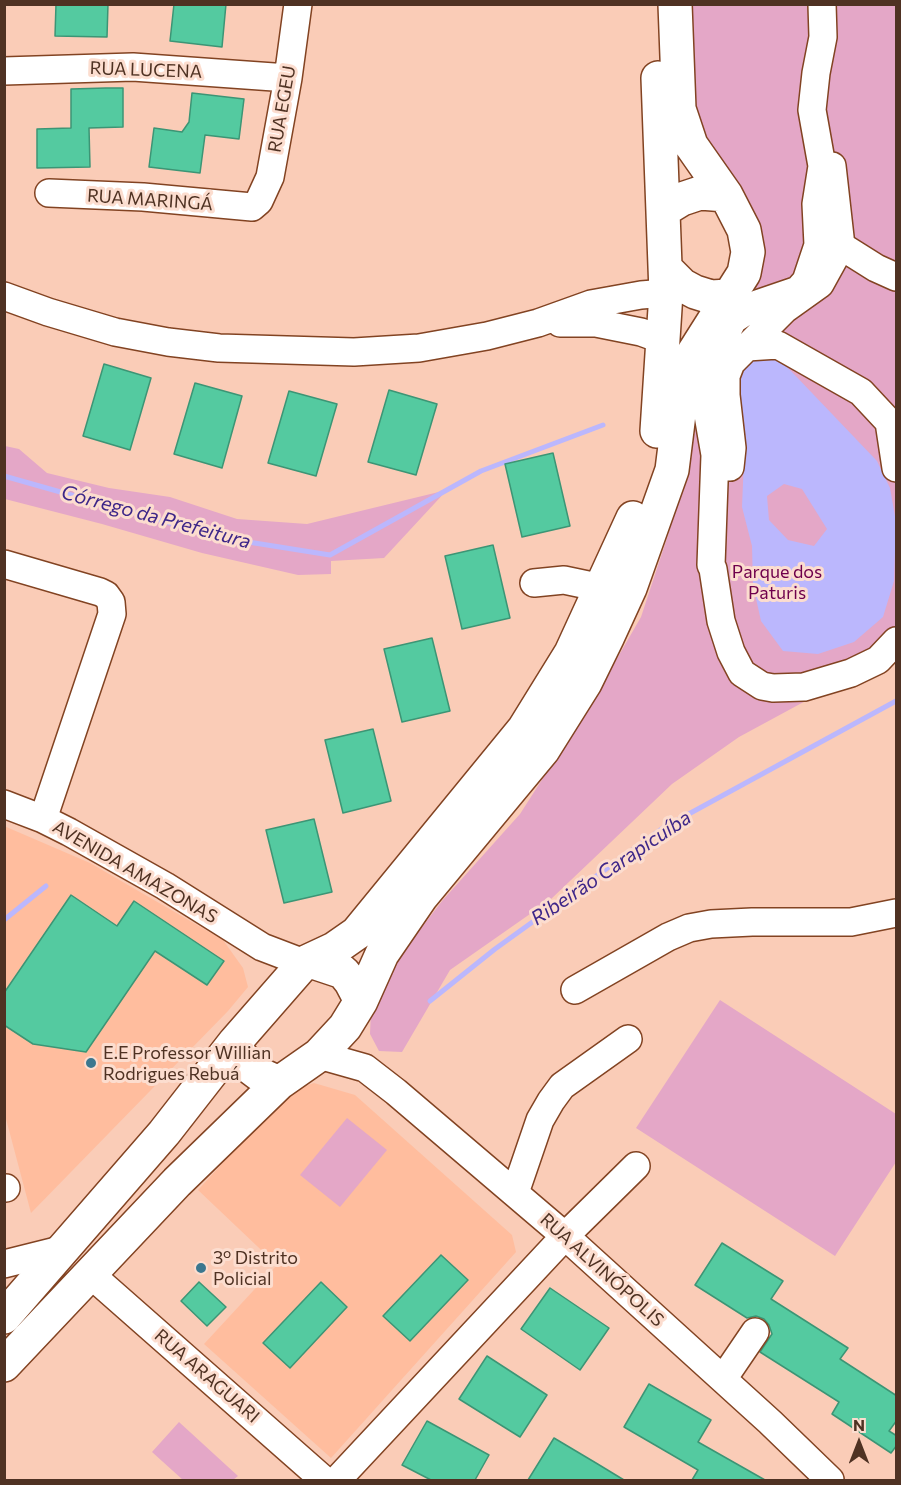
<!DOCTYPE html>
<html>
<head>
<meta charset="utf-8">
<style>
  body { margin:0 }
  #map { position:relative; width:901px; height:1485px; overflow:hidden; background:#faccb7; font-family:Commissioner,sans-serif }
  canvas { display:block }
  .frame { position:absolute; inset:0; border:6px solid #4f3223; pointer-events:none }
  .north { position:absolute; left:829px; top:1413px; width:60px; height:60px; -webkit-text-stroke:4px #fcddcf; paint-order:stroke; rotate:0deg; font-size:16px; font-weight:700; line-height:24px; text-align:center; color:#4f3223 }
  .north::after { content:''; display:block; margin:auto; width:21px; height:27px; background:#4f3223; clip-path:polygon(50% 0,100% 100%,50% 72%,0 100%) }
</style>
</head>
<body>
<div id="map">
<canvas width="901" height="1485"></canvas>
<div class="frame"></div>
<div class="north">N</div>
</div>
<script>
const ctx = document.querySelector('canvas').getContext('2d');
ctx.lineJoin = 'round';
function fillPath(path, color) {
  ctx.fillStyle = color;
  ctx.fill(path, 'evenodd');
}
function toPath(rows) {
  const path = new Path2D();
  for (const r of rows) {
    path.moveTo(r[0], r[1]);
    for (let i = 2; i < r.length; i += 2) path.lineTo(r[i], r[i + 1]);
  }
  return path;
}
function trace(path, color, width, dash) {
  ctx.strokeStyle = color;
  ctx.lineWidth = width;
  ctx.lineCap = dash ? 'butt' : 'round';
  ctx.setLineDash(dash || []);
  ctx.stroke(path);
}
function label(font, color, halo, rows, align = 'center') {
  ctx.font = font + ' Commissioner,sans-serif';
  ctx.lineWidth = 6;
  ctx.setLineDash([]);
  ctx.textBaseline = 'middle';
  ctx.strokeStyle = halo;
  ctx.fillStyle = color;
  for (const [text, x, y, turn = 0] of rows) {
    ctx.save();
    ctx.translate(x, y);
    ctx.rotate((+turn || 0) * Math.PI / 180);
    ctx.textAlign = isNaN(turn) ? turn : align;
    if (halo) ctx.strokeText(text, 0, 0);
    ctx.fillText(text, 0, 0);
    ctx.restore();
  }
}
const built = toPath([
  [4,826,90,863,223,940,243,968,248,987,228,1011,31,1213,5,1115],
  [314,1083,355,1095,512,1235,516,1252,331,1458,204,1344,277,1265,198,1190,288,1092]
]);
const green = toPath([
  [681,5,896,5,896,652,739,737,672,784,550,900,450,970,402,1052,379,1051,370,1034,371,1009,396,961,442,901,520,814,593,700,641,617,669,532,691,451,705,379,762,236,681,96],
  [5,446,19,449,47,473,109,488,170,497,237,519,307,524,447,490,384,558,331,561,331,574,298,575,202,553,102,524,5,499],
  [720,1000,896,1114,896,1162,835,1256,636,1128],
  [347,1118,387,1150,340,1207,300,1175],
  [179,1422,238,1476,233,1480,183,1480,152,1452]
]);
const water = toPath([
  [747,354,772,354,791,371,877,461,890,488,896,522,894,581,883,617,854,642,818,654,783,651,761,621,753,585,752,546,742,507,744,458,736,375],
  [784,484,802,489,827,529,814,546,788,540,769,520,767,496]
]);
const stream = toPath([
  [4,476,223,538,330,555,481,471,603,425],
  [4,920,46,886],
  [430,1001,495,949,663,828,896,701]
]);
const building = toPath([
  [56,4,108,4,107,37,55,36,56,4],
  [174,4,226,4,222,47,170,41,174,4],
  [106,88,123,88,123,127,89,128,90,167,37,168,37,129,71,128,71,89,106,88],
  [192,93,244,99,239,139,205,135,200,173,149,167,154,128,182,132,189,122,192,93],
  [104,364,151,378,130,450,83,436,104,364],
  [195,383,242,396,222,468,174,454,195,383],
  [389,390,437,404,416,475,368,462,389,390],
  [289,391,337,404,316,476,268,463,289,391],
  [553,453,570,526,522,537,505,464,553,453],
  [493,545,510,618,462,629,445,556,493,545],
  [432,638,450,711,402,722,384,649,432,638],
  [373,729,391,801,343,813,325,740,373,729],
  [314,819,332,892,284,903,266,830,314,819],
  [71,895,117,926,134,901,224,961,207,985,155,951,86,1052,33,1044,4,1025,4,993,71,895],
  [722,1243,783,1281,771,1299,848,1348,840,1359,897,1396,897,1420,889,1431,897,1436,897,1445,891,1453,832,1414,839,1402,760,1352,772,1334,769,1325,764,1319,756,1316,747,1318,695,1285,722,1243],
  [441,1255,468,1280,410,1341,383,1316,441,1255],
  [199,1282,226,1307,207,1326,181,1301,199,1282],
  [321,1282,347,1307,290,1368,263,1343,321,1282],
  [550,1288,609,1328,580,1370,521,1329,550,1288],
  [487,1356,547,1395,520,1437,459,1399,487,1356],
  [649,1384,711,1420,698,1442,765,1480,692,1480,698,1470,624,1427,649,1384],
  [427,1421,489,1455,475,1480,431,1480,402,1465,427,1421],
  [554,1438,596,1463,624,1480,528,1480,554,1438]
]);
const minor = toPath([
  [822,4,823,37,816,73,812,110,822,166,816,204,818,245,806,281,798,290,757,304,733,320,711,362,708,415,715,455,711,565,713,569,721,621,731,652,742,673,762,686,773,688,804,687,851,673,878,660,896,641],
  [4,71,133,67,288,78],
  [49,193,143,197,252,207,259,201,270,177,288,78,298,4],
  [841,246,876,268,896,277],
  [4,296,48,312,115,332,168,342,219,348,354,352,419,348,487,336,538,323,591,304,641,295,666,293],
  [560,323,596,323,641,332,663,340],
  [747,347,778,345,861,392,889,422,896,468],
  [730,467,732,448,726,395,726,376,731,363,785,309,820,284,841,246,832,166],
  [4,564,100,592,106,595,111,602,112,614,43,819],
  [534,583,564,580,602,588],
  [4,804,43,819,69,832,165,886,262,947,304,963],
  [575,990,668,937,689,928,711,924,752,922,851,922,896,913],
  [319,1055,365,1068,396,1092,565,1236,770,1422,830,1480],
  [4,1188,6,1188],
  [515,1193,540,1120,551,1101,562,1086,628,1039],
  [4,1264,64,1249],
  [89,1273,324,1480],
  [723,1379,755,1332],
  [337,1480,565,1236,636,1166]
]);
const major = toPath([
  [664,210,682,199,700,193,726,195],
  [666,269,682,285,695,292,711,297,729,296],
  [657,431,666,293,658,78],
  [310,961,343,972,351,982,361,1001],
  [235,1042,240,1055,251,1068,259,1074,279,1083],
  [4,1317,164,1133,235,1042,304,963,334,949,357,933,524,729,571,653,633,518],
  [4,1365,177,1182,279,1083,319,1055,345,1027,361,1001,382,954,421,897,543,750,585,683,608,636,630,588,672,470,679,414,687,372,694,352,744,273,748,252,744,230,726,195,691,145,679,109,675,4]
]);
const markers = [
  [91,1063,6,"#3b778f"],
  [201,1268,6,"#3b778f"]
];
const streetNames = [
  ["RUA LUCENA",146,70,2],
  ["RUA EGEU",282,109,-80],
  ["RUA MARINGÁ",150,200,4],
  ["AVENIDA AMAZONAS",135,872,30],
  ["RUA ALVINÓPOLIS",602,1270,42],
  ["RUA ARAGUARI",207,1376,41]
];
const parkNames = [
  ["Parque dos",777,572],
  ["Paturis",777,593]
];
const poiNames = [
  ["E.E Professor Willian",103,1053],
  ["Rodrigues Rebuá",103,1074],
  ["3º Distrito",213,1258],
  ["Policial",213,1279]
];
const waterNames = [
  ["Córrego da Prefeitura",156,517,15],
  ["Ribeirão Carapicuíba",611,868,-34]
];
fillPath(built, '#ffbd9e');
fillPath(green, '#e4a7c7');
fillPath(water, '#bbb7fd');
trace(stream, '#bbb7fd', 5);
fillPath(building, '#54caa0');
trace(building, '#3c9575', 1.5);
trace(minor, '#824322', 30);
trace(major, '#824322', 36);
trace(minor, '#fff', 27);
trace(major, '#fff', 33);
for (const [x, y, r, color] of markers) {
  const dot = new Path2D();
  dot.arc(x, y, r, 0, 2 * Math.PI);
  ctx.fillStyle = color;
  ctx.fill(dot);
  trace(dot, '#fcddcf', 2);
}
label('18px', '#4f3223', '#fcddcf', streetNames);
label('18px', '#6f004c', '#fcddcf', parkNames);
label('18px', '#4f3223', '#fcddcf', poiNames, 'left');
label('italic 20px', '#3d2688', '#fcddcf', waterNames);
</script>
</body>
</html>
